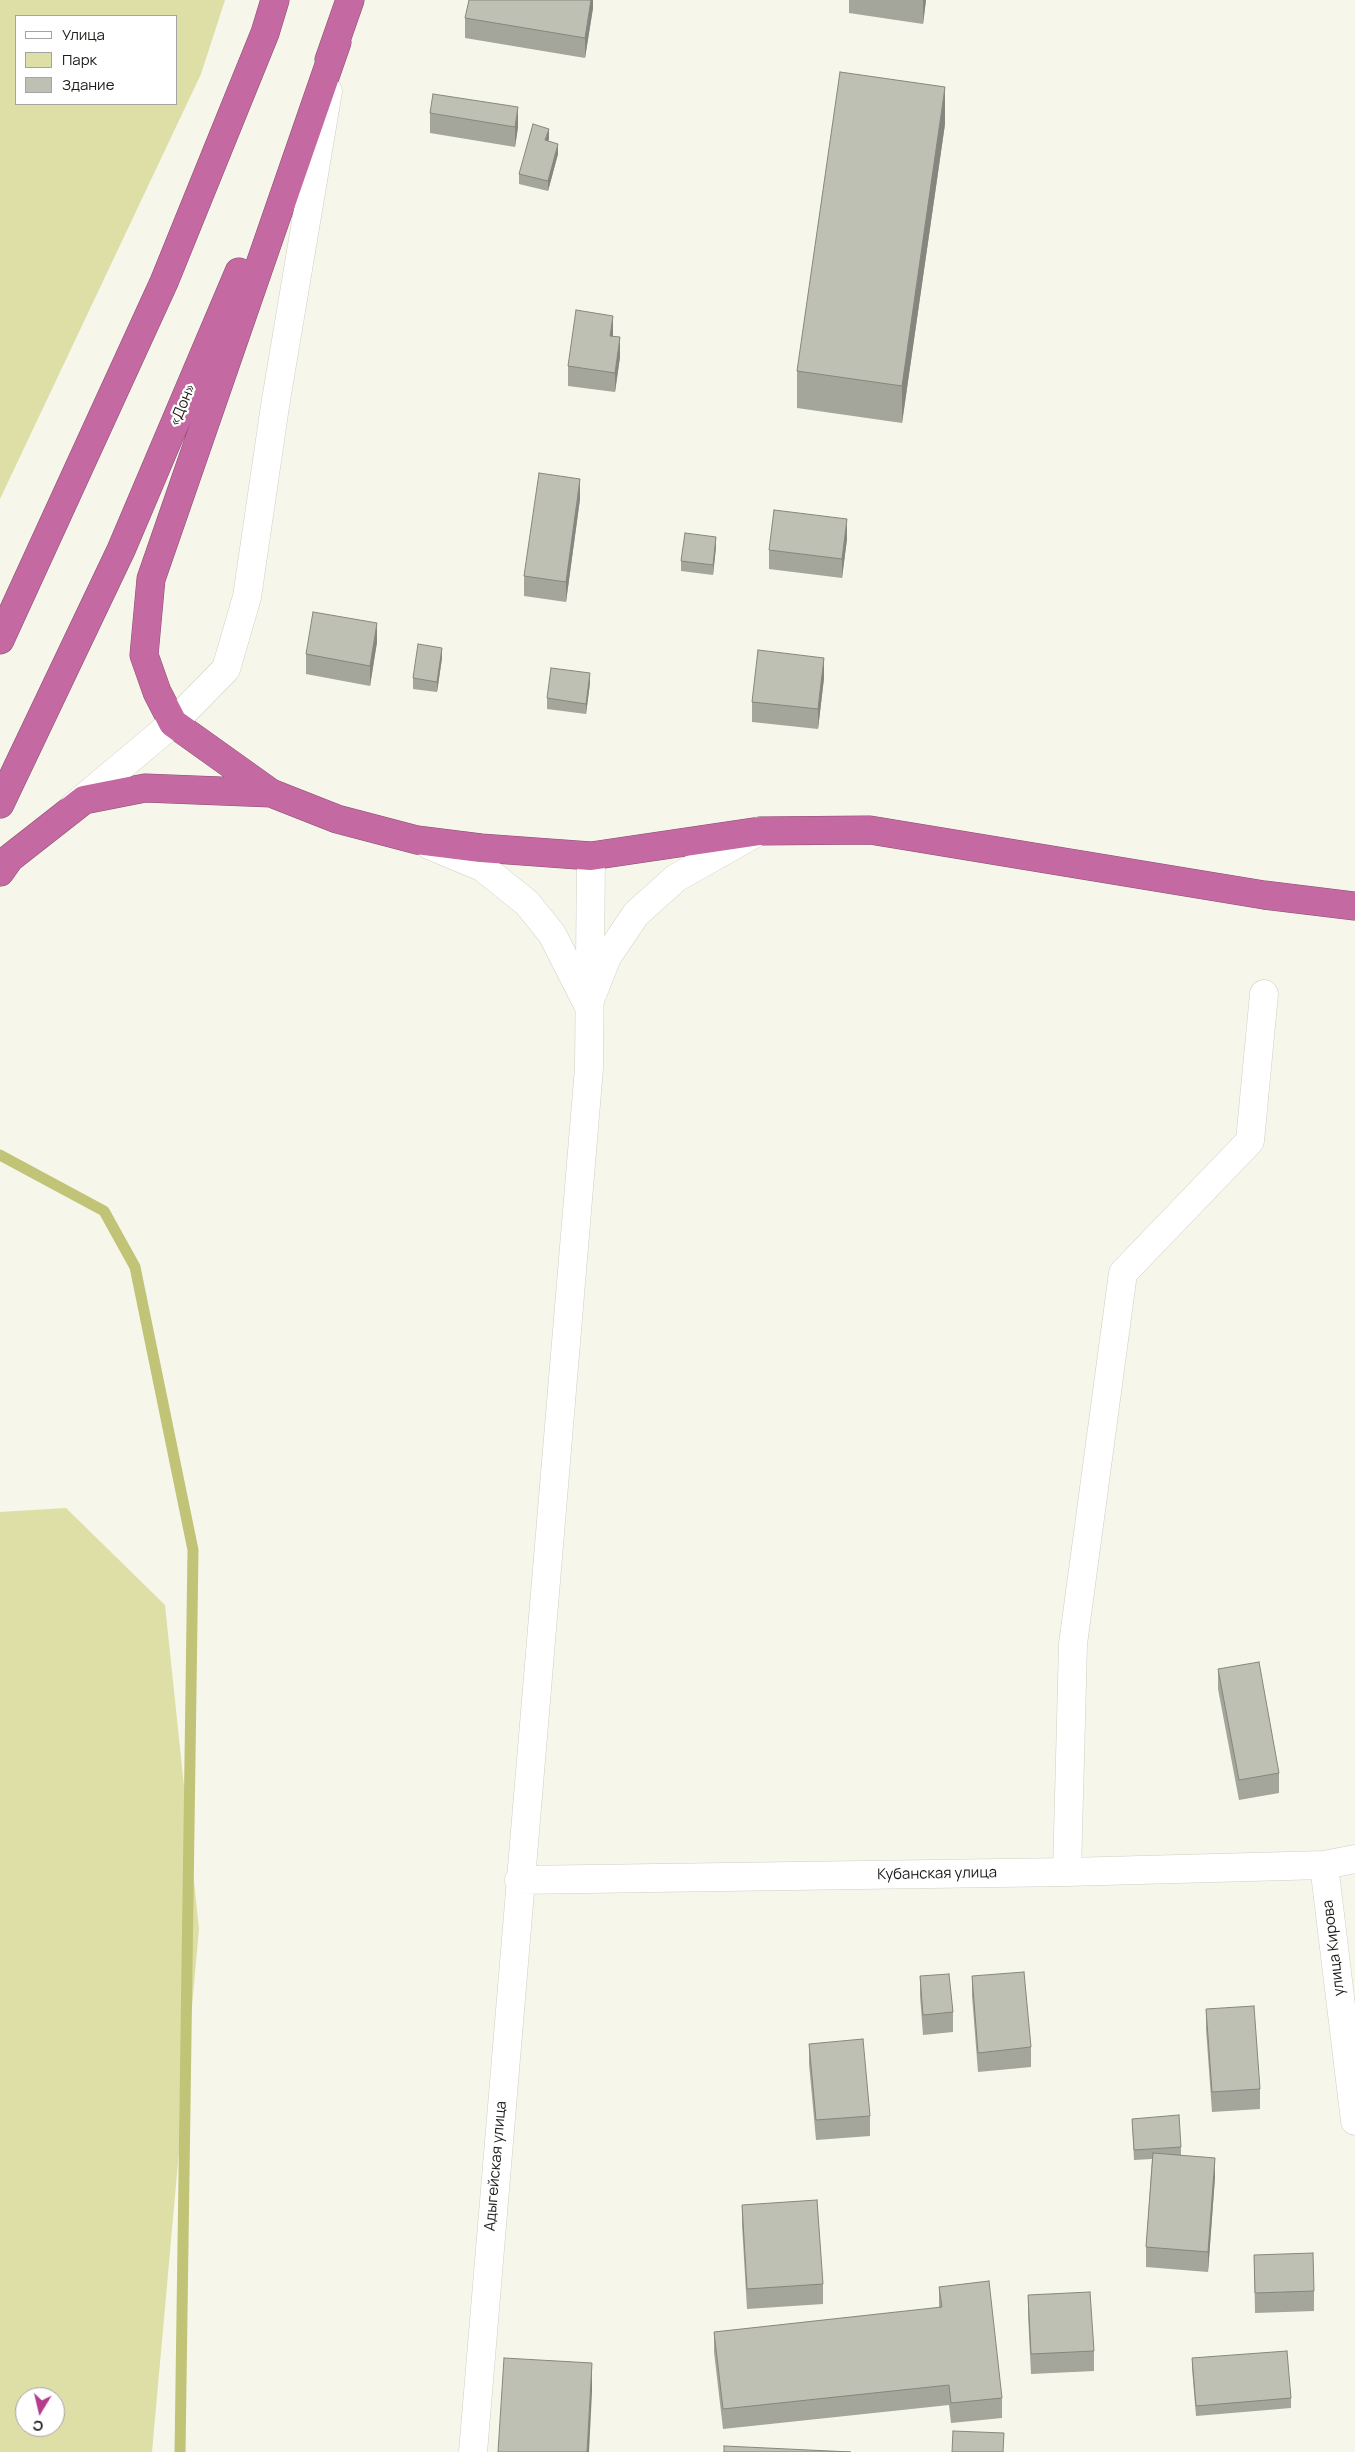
<!DOCTYPE html>
<html>
<head>
<meta charset="utf-8">
<style>
  body { margin:0 }
  #map { position:relative; width:1355px; height:2452px; overflow:hidden; background:#f6f7ea; font-family:Manrope,sans-serif }
  canvas { display:block }
  .legend { position:absolute; left:15px; top:15px; width:162px; height:90px; box-sizing:border-box; background:#fff; border:1px solid #a4a4a2; margin:0; padding:6px 9px; list-style:none; font-size:15px; color:#1b1b17 }
  .legend li { display:flex; align-items:center; gap:10px; height:25px }
  .legend b { width:25px; border:1px solid #a4a4a2 }
  .north { position:absolute; left:15px; top:2387px; width:50px; height:50px; box-sizing:border-box; background:#fff; border:1px solid #a4a4a2; border-radius:50%; rotate:189deg; font-size:14px; font-weight:700; line-height:20px; text-align:center; color:#1b1b17 }
  .north::after { content:''; display:block; margin:auto; width:18px; height:22px; background:#b63c8e; clip-path:polygon(50% 0,100% 100%,50% 72%,0 100%) }
</style>
</head>
<body>
<div id="map">
<canvas width="1355" height="2452"></canvas>
<ul class="legend">
<li><b style="height:6px;background:#fff"></b>Улица</li>
<li><b style="height:14px;background:#dddfa7"></b>Парк</li>
<li><b style="height:14px;background:#bfc0b4"></b>Здание</li>
</ul>
<div class="north">С</div>
</div>
<script>
const ctx = document.querySelector('canvas').getContext('2d');
ctx.lineJoin = 'round';
function fillPath(path, color) {
  ctx.fillStyle = color;
  ctx.fill(path, 'evenodd');
}
function toPath(rows) {
  const path = new Path2D();
  for (const r of rows) {
    path.moveTo(r[0], r[1]);
    for (let i = 2; i < r.length; i += 2) path.lineTo(r[i], r[i + 1]);
  }
  return path;
}
function trace(path, color, width, dash) {
  ctx.strokeStyle = color;
  ctx.lineWidth = width;
  ctx.lineCap = dash ? 'butt' : 'round';
  ctx.setLineDash(dash || []);
  ctx.stroke(path);
}
function label(font, color, halo, rows, align = 'center') {
  ctx.font = font + ' Manrope,sans-serif';
  ctx.lineWidth = 4.5;
  ctx.setLineDash([]);
  ctx.textBaseline = 'middle';
  ctx.strokeStyle = halo;
  ctx.fillStyle = color;
  for (const [text, x, y, turn = 0] of rows) {
    ctx.save();
    ctx.translate(x, y);
    ctx.rotate((+turn || 0) * Math.PI / 180);
    ctx.textAlign = isNaN(turn) ? turn : align;
    if (halo) ctx.strokeText(text, 0, 0);
    ctx.fillText(text, 0, 0);
    ctx.restore();
  }
}
const green = toPath([
  [0,0,225,0,201,74,0,499],
  [16,16,176,16,176,104,16,104],
  [66,1508,165,1605,199,1929,152,2452,0,2452,0,1512],
  [25,2397,55,2397,55,2427,25,2427]
]);
const stream = toPath([
  [0,1155,104,1211,135,1267,193,1550,180,2452]
]);
const minor = toPath([
  [74,806,173,723,226,669,247,597,275,406,328,91],
  [429,845,482,867,527,903,552,934,588,1005,607,957,636,914,676,878,759,831],
  [1324,1865,1355,2121],
  [1067,1872,1073,1644,1123,1273,1250,1141,1264,994],
  [519,1880,1067,1872,1324,1865,1355,1859],
  [473,2452,589,1068,591,856]
]);
const highway = toPath([
  [337,42,151,579,144,655,157,692,173,723,271,793,337,819,417,840,481,848,591,856,760,831,870,830,1264,895,1355,906],
  [329,60,350,0],
  [0,640,164,282,265,33,275,0],
  [0,804,121,550,239,272],
  [0,872,10,858,84,800,145,788,271,793]
]);
const wall = toPath([
  [593,0,593,8,585,58,465,38,465,18],
  [849,0,926,0,923,24,849,13],
  [430,113,518,127,515,147,430,133],
  [945,124,902,423,797,408,797,371],
  [549,139,548,141,558,154,548,191,519,184,519,174],
  [613,336,620,357,615,392,568,386,568,366],
  [580,499,566,602,524,596,524,576],
  [847,539,842,578,769,569,769,550],
  [716,547,713,575,681,571,681,561],
  [377,642,370,686,306,674,306,654],
  [442,658,437,692,413,689,413,678],
  [824,678,818,729,752,722,752,702],
  [590,683,586,714,547,709,547,698],
  [1218,1669,1279,1773,1279,1793,1239,1800,1218,1689],
  [920,1976,953,2012,953,2032,923,2035,920,1996],
  [972,1976,1031,2047,1031,2067,978,2072,972,1996],
  [1206,2009,1260,2089,1260,2109,1212,2112,1206,2029],
  [809,2044,870,2116,870,2136,816,2140,809,2064],
  [1132,2119,1181,2147,1181,2155,1215,2177,1208,2272,1146,2267,1146,2247,1152,2159,1134,2160],
  [742,2205,823,2284,823,2304,747,2309,742,2225],
  [1254,2255,1314,2291,1314,2311,1255,2313],
  [939,2287,1002,2398,1002,2418,951,2423,949,2405,723,2429,714,2352,714,2332,939,2308],
  [1028,2295,1094,2351,1094,2371,1031,2374,1028,2315],
  [1192,2358,1291,2398,1291,2408,1196,2416,1192,2368]
]);
const shadedWall = toPath([
  [591,0,593,0,593,8,585,58,585,38],
  [923,0,926,0,923,24],
  [945,87,945,124,902,423,902,386],
  [518,107,518,127,515,147,515,127],
  [549,129,549,139,545,151,545,140],
  [558,144,558,154,548,191,548,181],
  [613,316,613,336,610,356,610,336],
  [620,337,620,357,615,392,615,373],
  [580,479,580,499,566,602,566,582],
  [847,519,847,539,842,578,842,559],
  [716,537,716,547,713,575,713,565],
  [377,623,377,642,370,686,370,666],
  [442,648,442,658,437,692,437,682],
  [824,658,824,678,818,729,818,709],
  [590,673,590,683,586,714,586,704],
  [1215,2158,1215,2177,1208,2272,1208,2252],
  [592,2363,592,2392,589,2452,587,2452]
]);
const building = toPath([
  [469,0,591,0,585,38,465,18,469,0],
  [840,72,945,87,902,386,797,371,840,72],
  [433,94,518,107,515,127,430,113,433,94],
  [533,124,549,129,545,140,558,144,548,181,519,174,533,124],
  [576,310,613,316,610,336,620,337,615,373,568,366,576,310],
  [539,473,580,479,566,582,524,576,539,473],
  [774,510,847,519,842,559,769,550,774,510],
  [685,533,716,537,713,565,681,561,685,533],
  [313,612,377,623,370,666,306,654,313,612],
  [418,644,442,648,437,682,413,678,418,644],
  [758,650,824,658,818,709,752,702,758,650],
  [551,668,590,673,586,704,547,698,551,668],
  [1259,1662,1279,1773,1239,1780,1218,1669,1259,1662],
  [1024,1972,1031,2047,978,2053,972,1976,1024,1972],
  [949,1974,953,2012,923,2015,920,1976,949,1974],
  [1254,2006,1260,2089,1212,2092,1206,2009,1254,2006],
  [863,2039,870,2116,816,2120,809,2044,863,2039],
  [1179,2115,1181,2147,1134,2150,1132,2119,1179,2115],
  [1153,2153,1215,2158,1208,2252,1146,2247,1153,2153],
  [817,2200,823,2284,747,2289,742,2205,817,2200],
  [1313,2253,1314,2291,1255,2293,1254,2255,1313,2253],
  [989,2281,1002,2398,951,2403,949,2385,723,2409,714,2332,942,2307,939,2287,989,2281],
  [1090,2292,1094,2351,1031,2354,1028,2295,1090,2292],
  [1287,2351,1291,2398,1196,2406,1192,2358,1287,2351],
  [504,2358,592,2363,587,2452,498,2452,504,2358],
  [953,2431,1004,2433,1003,2452,952,2452,953,2431],
  [724,2446,851,2452,724,2452,724,2446]
]);
const streetNames = [
  ["«Дон»",183,405,-67],
  ["Кубанская улица",937,1874,-1],
  ["улица Кирова",1334,1948,-97],
  ["Адыгейская улица",496,2166,-85]
];
fillPath(green, '#dddfa7');
trace(stream, '#c1c377', 11);
trace(minor, '#cecfc3', 29);
trace(highway, '#894e71', 29);
trace(minor, '#fff', 28);
trace(highway, '#c469a2', 28);
fillPath(wall, '#a4a59b');
fillPath(shadedWall, '#86867e');
fillPath(building, '#bfc0b4');
trace(building, '#86867e', 1);
label('15px', '#1b1b17', '#fff', streetNames);
</script>
</body>
</html>
